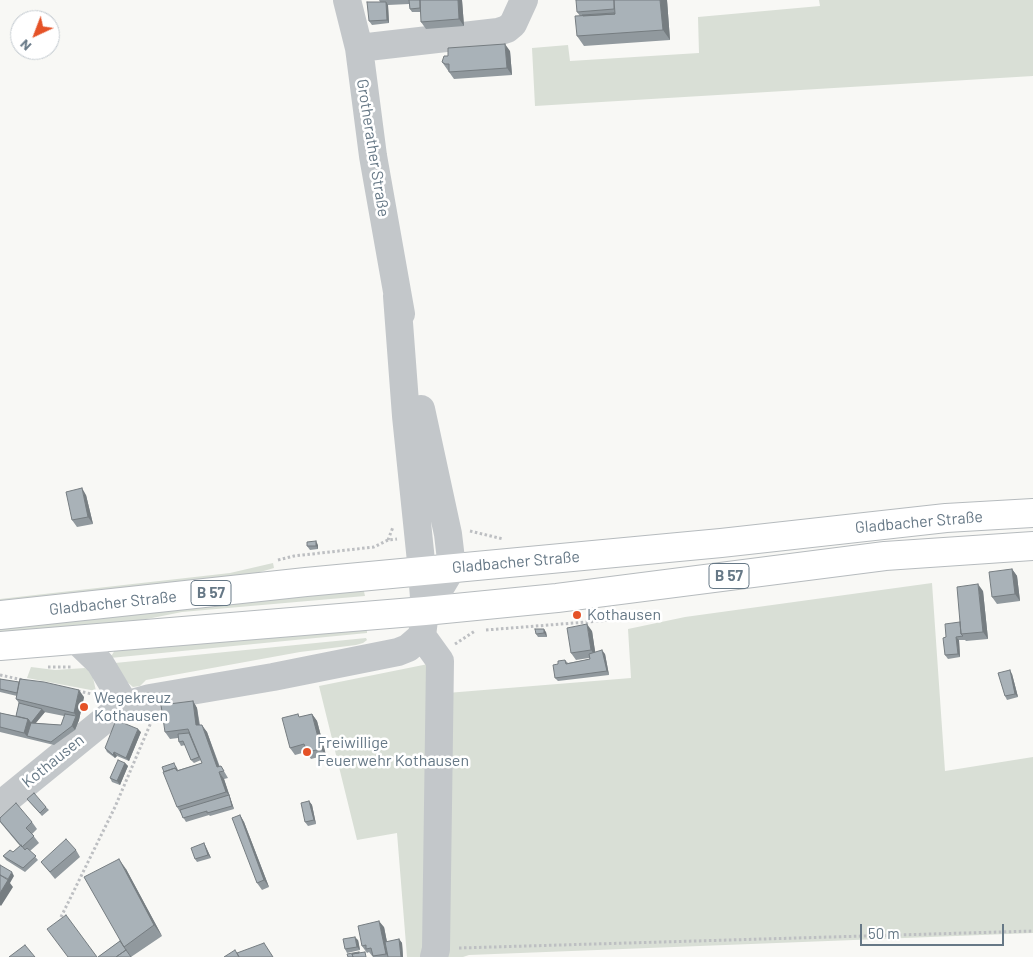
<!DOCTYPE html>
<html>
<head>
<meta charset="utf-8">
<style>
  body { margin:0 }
  #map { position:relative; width:1033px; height:957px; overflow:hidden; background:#f8f8f5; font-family:Barlow,sans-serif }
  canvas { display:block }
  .north { position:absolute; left:10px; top:10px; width:50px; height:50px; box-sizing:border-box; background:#fff; border:1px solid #c2c9cf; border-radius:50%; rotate:223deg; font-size:14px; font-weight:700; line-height:20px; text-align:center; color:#667886 }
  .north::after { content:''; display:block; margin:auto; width:18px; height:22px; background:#e55227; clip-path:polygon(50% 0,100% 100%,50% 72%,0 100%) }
  .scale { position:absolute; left:860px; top:924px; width:144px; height:22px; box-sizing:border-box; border:2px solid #667886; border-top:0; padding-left:6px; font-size:15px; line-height:18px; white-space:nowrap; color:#667886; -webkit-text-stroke:4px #fff; paint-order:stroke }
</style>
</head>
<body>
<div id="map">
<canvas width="1033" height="957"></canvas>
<div class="north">N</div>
<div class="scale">50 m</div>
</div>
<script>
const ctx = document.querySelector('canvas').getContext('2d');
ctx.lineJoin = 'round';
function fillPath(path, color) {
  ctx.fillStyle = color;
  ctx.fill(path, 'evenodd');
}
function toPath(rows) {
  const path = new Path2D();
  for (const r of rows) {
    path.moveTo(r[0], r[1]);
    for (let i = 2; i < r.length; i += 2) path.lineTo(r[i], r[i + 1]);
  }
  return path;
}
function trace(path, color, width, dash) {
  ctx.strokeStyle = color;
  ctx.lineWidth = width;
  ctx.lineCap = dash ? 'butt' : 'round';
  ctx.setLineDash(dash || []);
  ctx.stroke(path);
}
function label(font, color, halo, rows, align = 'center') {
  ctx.font = font + ' Barlow,sans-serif';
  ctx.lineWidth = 5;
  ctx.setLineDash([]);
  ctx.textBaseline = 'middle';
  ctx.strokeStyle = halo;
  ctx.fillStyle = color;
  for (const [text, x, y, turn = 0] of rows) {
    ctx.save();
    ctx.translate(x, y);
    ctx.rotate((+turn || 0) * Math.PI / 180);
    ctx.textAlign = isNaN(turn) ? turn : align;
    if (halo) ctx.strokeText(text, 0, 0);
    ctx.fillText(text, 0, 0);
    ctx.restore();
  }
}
const green = toPath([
  [819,0,1033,0,1033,76,535,106,532,48,568,45,570,61,699,53,698,17,820,6],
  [273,563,274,568,246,576,0,604,0,599,230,573],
  [932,583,945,771,1033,757,1033,933,469,955,463,957,407,957,397,833,357,840,319,686,448,660,447,693,631,678,628,629,685,617],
  [363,587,365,596,182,612,137,621,0,636,0,626],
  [367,628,367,633,110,658,115,650],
  [366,638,367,640,363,643,356,645,300,652,146,680,140,686,133,687,120,676,115,663],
  [31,667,55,670,85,668,92,673,96,691,27,678]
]);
const path = toPath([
  [470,531,503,539],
  [388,540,393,527],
  [278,560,294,556,374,547,388,540,397,539],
  [486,630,612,620,646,612],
  [455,644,475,631],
  [48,667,72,667],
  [0,675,23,680],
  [78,691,92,694],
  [61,917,115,807,152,720],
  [459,948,1033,931]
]);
const minor = toPath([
  [347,0,359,48,373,156,401,314],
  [359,48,498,32,507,29,513,24,524,0],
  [421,409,448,534,452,568,440,588],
  [422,636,440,661,436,949,434,957],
  [76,640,100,663,125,705],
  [0,805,108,717,125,705,150,698,273,677,398,652,408,648,422,636,425,611,422,571,406,416,397,296]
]);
const major = toPath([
  [0,615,306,582,721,543,946,518,1033,513],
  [0,646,425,611,557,598,885,556,1033,546]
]);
const wall = toPath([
  [379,0,462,0,464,26,426,29,421,22,421,12,412,12,410,9,409,4,388,5,389,23,372,25,369,21,380,2],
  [667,0,670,40,584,46,577,36,580,16,577,12],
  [510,51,512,75,454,79,442,62],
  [86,495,93,524,77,527,72,520],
  [318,545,318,549,310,550,307,546],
  [1012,569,1017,576,1020,601,997,604,992,597],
  [983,591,988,639,966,641,965,640,959,640,960,657,948,659,945,655,946,637,960,622],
  [592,631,595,652,605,654,609,675,558,681,555,678,558,664,565,660,568,663,590,659,589,658,576,660,571,653],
  [546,632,547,637,538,637,536,634],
  [1012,674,1018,697,1007,700,1005,696],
  [0,679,84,697,79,720,75,730,54,745,0,732,0,713,16,716,19,703,16,699,17,696,0,692],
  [44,712,64,716,61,725,36,723,45,712],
  [193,701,197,708,200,725,207,732,220,767,221,766,228,778,224,779,234,809,210,816,209,815,186,822,177,807,176,766,178,770,202,763,201,760,194,763,191,760,185,745,181,746,179,742,178,738,170,739,165,732],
  [312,714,317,721,326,755,311,759,306,752,295,755,290,748,300,717],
  [141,732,129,761,117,756,115,758,107,752,105,748],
  [125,763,128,766,120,785,112,782,110,778],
  [27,799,46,807,49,810,42,816],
  [309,801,312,805,316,824,308,826,305,822],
  [240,815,244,822,269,887,262,890,257,883],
  [0,822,32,822,37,829,32,834,39,843,30,851,38,860,25,872,6,860,3,856,13,852,20,846],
  [204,843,206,847,211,858,197,862,195,859],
  [76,850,80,857,55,879,41,862],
  [126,869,162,936,131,957,98,957,120,941],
  [384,927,387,942,399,939,402,943,403,957,373,957,369,952,367,953,362,946],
  [358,940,360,950,347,953,345,949]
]);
const shadedWall = toPath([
  [458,0,462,0,464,26,459,19],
  [660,0,667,0,670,40,663,30],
  [386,2,388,5,389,23,387,20],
  [505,44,510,51,512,75,507,68],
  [82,488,86,495,93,524,88,517],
  [316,541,318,545,318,549,316,546],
  [1012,569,1017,576,1020,601,1015,594],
  [978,584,983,591,988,639,983,632],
  [587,624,592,631,596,657,591,650],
  [544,629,546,632,547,637,544,633],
  [956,637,959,640,960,657,958,654],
  [602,650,605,654,609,675,607,671],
  [1010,670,1012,674,1018,697,1015,694],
  [79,690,84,697,79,720,74,713],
  [193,701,197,708,200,732,196,725],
  [42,709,45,712,33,726,27,736,24,733,28,719],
  [312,714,317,721,326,755,321,749],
  [76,716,79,720,75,730,72,726],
  [202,725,207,732,221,772,217,767],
  [138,729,141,732,129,761,126,758],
  [114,752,117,756,115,758,113,755],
  [125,763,128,766,120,785,117,781],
  [219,772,224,779,234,809,232,806,229,795,226,792],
  [309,801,312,805,316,824,314,820],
  [240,815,244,822,269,887,264,880],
  [204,843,206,847,211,858,208,855],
  [119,859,126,869,162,936,154,925],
  [12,872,14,876,10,883,13,887,1,906,0,905,0,893],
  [379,921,384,927,390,957,389,957,386,954],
  [355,937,358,940,360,950,357,947],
  [399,939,402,943,403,957,401,957]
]);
const building = toPath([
  [409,0,420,0,420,8,410,9,409,0],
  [420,0,458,0,459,19,421,22,420,0],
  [576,0,614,0,614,9,577,12,576,0],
  [614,0,660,0,663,30,577,36,575,16,615,14,614,0],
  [367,2,386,2,387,20,369,21,367,2],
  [614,13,615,14,583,16,582,15,614,13],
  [505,44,507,68,449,72,449,64,445,64,442,62,444,56,448,56,448,48,505,44],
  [82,488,88,517,72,520,66,492,82,488],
  [316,541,316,546,307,546,307,542,316,541],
  [1012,569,1015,594,992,597,989,572,1012,569],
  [978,584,983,632,961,634,957,587,978,584],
  [960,622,961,634,963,636,956,637,958,654,945,655,943,638,946,637,945,624,960,622],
  [587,624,591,650,571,653,567,628,587,624],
  [535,629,544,629,544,633,536,634,535,629],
  [602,650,607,671,555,678,553,665,558,664,558,661,565,660,566,664,590,659,589,654,602,650],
  [1010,670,1015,694,1005,696,998,673,1010,670],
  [0,679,19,682,17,693,0,689,0,679],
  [20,679,44,682,79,690,74,713,16,699,20,679],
  [193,701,196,725,202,725,217,767,221,766,224,771,219,772,226,792,177,807,163,772,175,768,177,771,202,763,188,729,165,732,161,705,193,701],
  [19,703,42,709,31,723,28,719,16,716,19,703],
  [0,713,28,719,24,733,0,727,0,713],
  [65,714,76,716,72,726,51,742,27,736,31,723,61,725,65,714],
  [298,714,299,717,312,714,321,749,307,752,304,744,290,748,282,718,298,714],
  [116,720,138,729,126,758,114,752,113,755,105,748,116,720],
  [189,733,199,757,191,760,183,741,179,742,178,734,189,733],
  [118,760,125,763,117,781,110,778,118,760],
  [174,763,177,770,175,768,164,772,162,767,174,763],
  [34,793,46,807,40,813,27,799,34,793],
  [229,795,232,806,207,813,207,811,183,818,180,810,229,795],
  [309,801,314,820,305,822,301,803,309,801],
  [16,803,32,822,26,828,34,836,22,847,0,821,0,818,16,803],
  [240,815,264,880,257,883,232,818,240,815],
  [66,839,76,850,50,872,41,862,66,839],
  [204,843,208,855,195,859,191,848,204,843],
  [21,845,25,850,27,848,36,856,23,868,3,856,10,850,13,852,21,845],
  [119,859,154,925,124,947,84,877,119,859],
  [0,865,12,872,8,879,0,875,0,865],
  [0,875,8,880,0,893,0,875],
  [66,915,97,957,68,957,47,929,66,915],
  [379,921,386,954,373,956,371,948,366,949,366,945,362,946,358,926,379,921],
  [355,937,357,947,345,949,343,939,355,937],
  [399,939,401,957,388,957,385,942,399,939],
  [120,941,126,950,116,957,98,957,120,941],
  [264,943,273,957,239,957,237,953,264,943],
  [25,945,35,957,9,957,25,945],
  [126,950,131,957,116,957,126,950],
  [235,950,239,957,224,957,235,950],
  [359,952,359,953,352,954,353,957,348,957,347,954,359,952],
  [365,952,366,957,353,957,352,954,365,952]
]);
const markers = [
  [577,615,5,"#e55227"],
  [84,707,5,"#e55227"],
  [307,752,5,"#e55227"]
];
const shields = [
  [729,576,40],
  [211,593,40]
];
const shieldNames = [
  ["B 57",729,576],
  ["B 57",211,593]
];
const streetNames = [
  ["Grotherather Straße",373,148,81],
  ["Gladbacher Straße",919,522,-5],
  ["Gladbacher Straße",516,562,-5],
  ["Gladbacher Straße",113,603,-6],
  ["Kothausen",53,761,-39]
];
const poiNames = [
  ["Kothausen",587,615],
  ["Wegekreuz",94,698],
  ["Kothausen",94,716],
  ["Freiwillige",317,743],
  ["Feuerwehr Kothausen",317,761]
];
fillPath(green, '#d9dfd6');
trace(major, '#b6bbbe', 30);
trace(path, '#bdbfc2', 3, [2.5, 2.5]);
trace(minor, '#c3c7ca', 28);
trace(major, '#fff', 28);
fillPath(wall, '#91999e');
fillPath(shadedWall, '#767d81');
fillPath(building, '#a9b2b8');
trace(building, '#767d81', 1);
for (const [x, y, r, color] of markers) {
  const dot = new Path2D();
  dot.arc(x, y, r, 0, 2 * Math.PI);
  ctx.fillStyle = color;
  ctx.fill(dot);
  trace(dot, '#fff', 2);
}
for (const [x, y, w] of shields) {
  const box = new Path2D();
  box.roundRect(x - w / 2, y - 12.5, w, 25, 4);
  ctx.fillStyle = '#fff';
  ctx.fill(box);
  trace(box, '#667886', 1);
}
label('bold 15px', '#667886', null, shieldNames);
label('16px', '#667886', '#fff', streetNames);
label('16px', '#667886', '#fff', poiNames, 'left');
</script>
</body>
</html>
